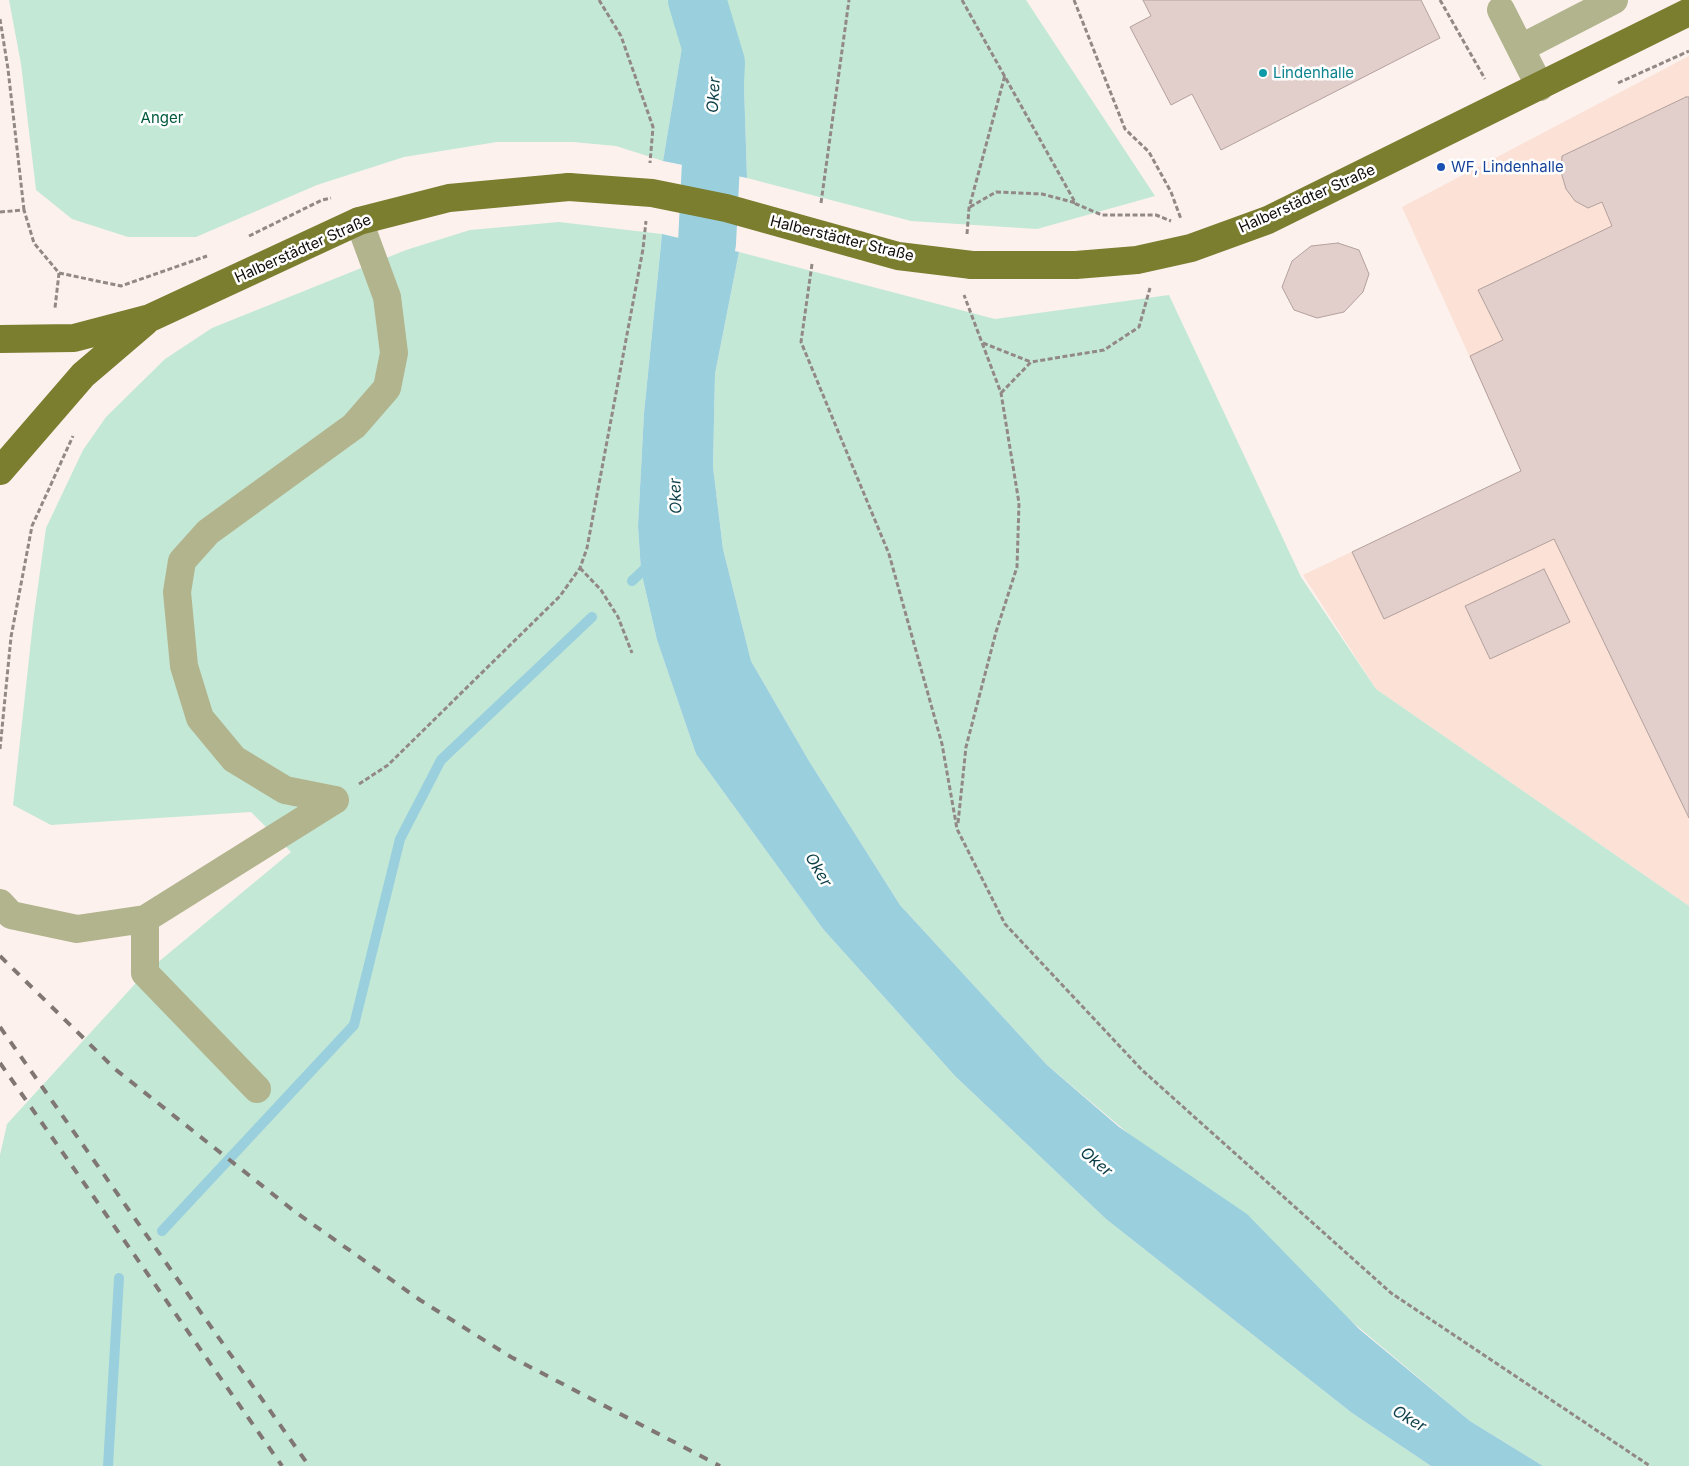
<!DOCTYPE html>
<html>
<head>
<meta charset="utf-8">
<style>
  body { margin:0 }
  canvas { display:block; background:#fcf1ed }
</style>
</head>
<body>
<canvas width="1689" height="1466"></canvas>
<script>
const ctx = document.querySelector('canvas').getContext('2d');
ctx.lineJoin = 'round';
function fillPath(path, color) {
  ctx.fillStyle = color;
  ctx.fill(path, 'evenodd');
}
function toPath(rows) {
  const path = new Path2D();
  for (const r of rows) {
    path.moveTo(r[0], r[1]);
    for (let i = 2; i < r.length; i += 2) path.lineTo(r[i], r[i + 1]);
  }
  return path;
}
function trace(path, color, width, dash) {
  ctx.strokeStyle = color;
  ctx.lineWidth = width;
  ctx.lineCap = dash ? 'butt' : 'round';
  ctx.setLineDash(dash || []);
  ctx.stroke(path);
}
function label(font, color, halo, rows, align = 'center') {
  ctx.font = font + ' Inter,sans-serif';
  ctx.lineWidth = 5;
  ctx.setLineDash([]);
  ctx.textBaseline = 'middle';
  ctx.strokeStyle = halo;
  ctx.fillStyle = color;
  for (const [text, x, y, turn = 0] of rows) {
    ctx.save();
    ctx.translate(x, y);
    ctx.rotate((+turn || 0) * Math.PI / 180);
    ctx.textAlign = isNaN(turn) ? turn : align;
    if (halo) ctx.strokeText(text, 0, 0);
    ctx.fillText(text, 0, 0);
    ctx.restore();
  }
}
const built = toPath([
  [1689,56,1689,906,1376,689,1303,575,1521,471,1402,207]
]);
const green = toPath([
  [9,0,672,0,684,35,663,161,616,146,573,142,497,142,404,157,317,185,196,237,128,237,72,219,36,190,21,64],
  [723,0,1026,0,1155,196,1037,229,911,221,747,178,744,85],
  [559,222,662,234,644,413,638,526,641,571,657,640,696,754,823,929,955,1076,1106,1219,1352,1413,1431,1466,0,1466,0,1155,7,1124,145,973,291,852,251,812,51,825,13,805,33,622,46,528,83,450,106,417,165,359,212,328,406,250,470,230],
  [739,252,995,319,1169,295,1301,577,1376,689,1689,906,1689,1466,1543,1466,1470,1421,1047,1065,900,905,809,761,751,661,723,549,713,467,715,374]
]);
const water = toPath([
  [672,0,723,0,744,85,747,178,663,161,684,35],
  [662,234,739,252,715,374,713,467,723,549,751,661,809,761,900,905,1047,1065,1119,1127,1247,1214,1359,1329,1470,1421,1543,1466,1431,1466,1352,1413,1106,1219,955,1076,823,929,696,754,657,640,641,571,638,526,644,413]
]);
const stream = toPath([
  [632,581,651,563],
  [162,1231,354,1025,400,839,441,760,592,617],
  [108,1466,119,1278]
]);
const river = toPath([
  [683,320,707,243,716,63,697,0]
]);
const building = toPath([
  [1143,0,1421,0,1440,38,1221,150,1192,94,1171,105,1130,27,1151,16,1143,0],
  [1686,97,1689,97,1689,818,1554,539,1384,619,1352,552,1521,471,1470,356,1503,340,1478,290,1612,226,1602,202,1588,208,1575,201,1566,189,1561,172,1562,156,1686,97],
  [1338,243,1359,250,1369,274,1363,292,1344,312,1317,318,1294,310,1282,287,1292,261,1311,246,1338,243],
  [1544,569,1570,622,1490,659,1465,606,1544,569]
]);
const path = toPath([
  [599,0,621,36,653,127,650,163],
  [962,0,1076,204,1102,215,1156,215,1171,221],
  [1074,0,1125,129,1149,152,1171,192,1181,219],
  [1440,0,1485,79],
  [0,19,8,69,24,210],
  [1618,83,1689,51],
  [821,203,849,0],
  [970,207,996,192,1042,194,1076,203],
  [0,212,24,210,34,243,59,273,55,308],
  [967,234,969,208,1005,75],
  [249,236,322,200,331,198],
  [812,264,801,342,889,554,942,744,957,829,1005,924,1142,1070,1391,1293,1650,1466],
  [59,273,121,286,207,256],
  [983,343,1031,362],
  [1001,393,1031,362,1104,350,1139,327,1150,288],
  [580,568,601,590,618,617,632,653],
  [0,749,11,637,32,526,73,436],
  [359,784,388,765,560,596,580,568,587,548,643,249,646,221],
  [958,823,966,747,996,632,1017,567,1019,503,1001,393,964,295]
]);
const minor = toPath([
  [1501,10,1540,87],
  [1521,48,1614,0],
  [335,800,285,790,234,759,200,718,184,666,177,592,182,561,208,532,354,426,387,388,394,353,387,297,359,221],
  [0,903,11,915,77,929,145,919,335,800],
  [145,919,145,973,257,1089]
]);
const major = toPath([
  [972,265,1076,265,1137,260,1191,248,1268,220,1689,12],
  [0,339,74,338,150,318,359,221,449,198,569,187],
  [0,471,83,375,145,322]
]);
const rail = toPath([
  [0,956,115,1069,294,1211,420,1300,511,1357,720,1466],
  [0,1027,309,1466],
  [0,1063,282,1466]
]);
const majorBridge = toPath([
  [569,187,652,193,726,208,898,256,972,265]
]);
const markers = [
  [1263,73,5,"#0f9aa8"],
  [1441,167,5,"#1a4fb4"]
];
const cultureNames = [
  ["Lindenhalle",1273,73]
];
const parkNames = [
  ["Anger",162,118]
];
const transitNames = [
  ["WF, Lindenhalle",1451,167]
];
const streetNames = [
  ["Halberstädter Straße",1307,199,-24],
  ["Halberstädter Straße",842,239,14],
  ["Halberstädter Straße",303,249,-24]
];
const waterNames = [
  ["Oker",714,95,-87],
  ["Oker",676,496,-92],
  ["Oker",818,870,59],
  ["Oker",1096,1162,40],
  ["Oker",1409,1419,31]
];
fillPath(built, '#fbe1d6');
fillPath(green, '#c4e8d6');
fillPath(water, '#9ad0dd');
trace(stream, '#9ad0dd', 10);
trace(river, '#9ad0dd', 58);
fillPath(building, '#e2ceca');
trace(building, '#b3a19d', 1);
trace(path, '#928986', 3, [5, 2.5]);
trace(minor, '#b2b48d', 28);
trace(major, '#7b7d2f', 28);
trace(rail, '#807774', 4, [9, 9]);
trace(majorBridge, '#7b7d2f', 28);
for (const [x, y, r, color] of markers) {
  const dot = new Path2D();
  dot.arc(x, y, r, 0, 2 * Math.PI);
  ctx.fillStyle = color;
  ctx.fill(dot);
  trace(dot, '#fff', 2);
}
label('15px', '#0d838f', '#fff', cultureNames, 'left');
label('15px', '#02593d', '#fff', parkNames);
label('15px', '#164399', '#fff', transitNames, 'left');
label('15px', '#110b09', '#fff', streetNames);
label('italic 16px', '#0d3f48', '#fff', waterNames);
</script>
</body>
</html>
